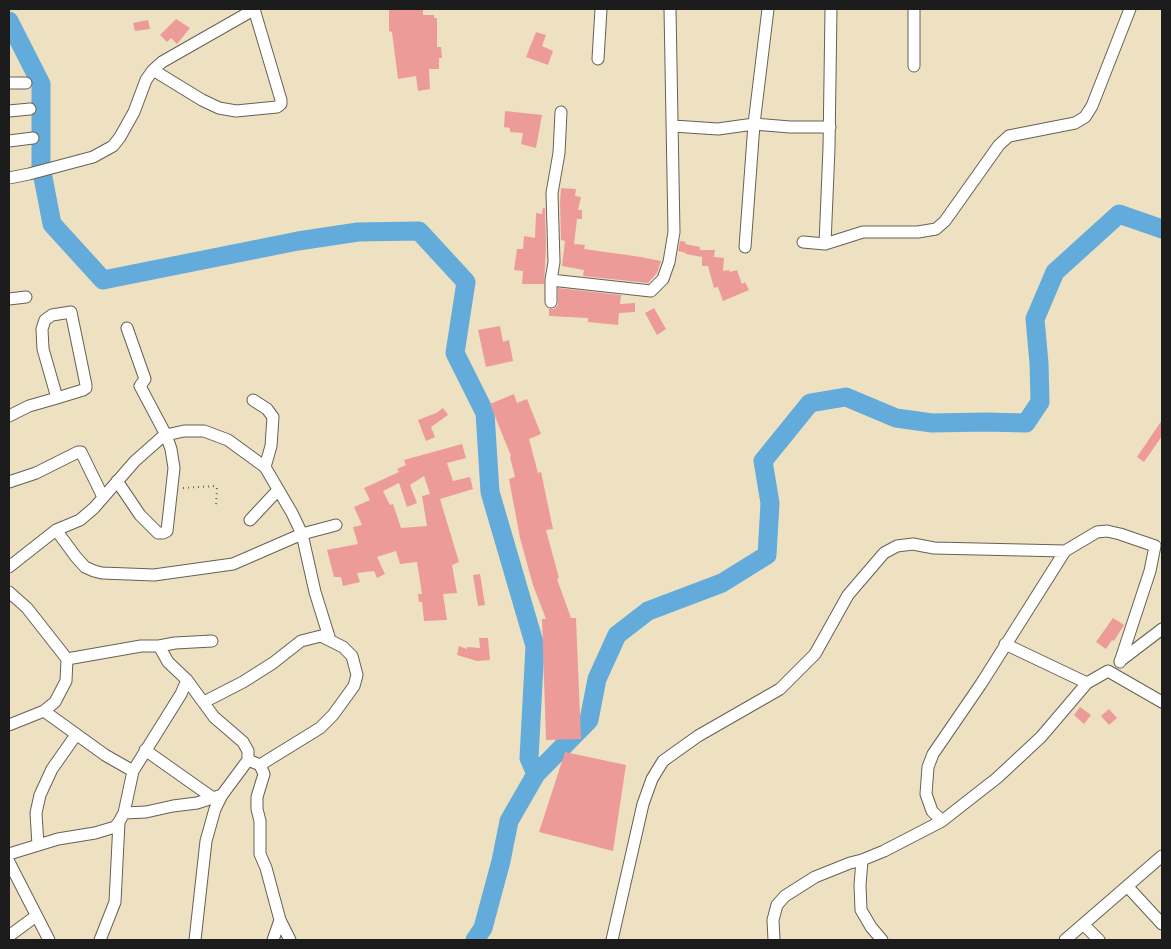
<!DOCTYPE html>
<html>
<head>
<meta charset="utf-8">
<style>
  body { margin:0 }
  #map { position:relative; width:1171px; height:949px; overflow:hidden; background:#eee1c2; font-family:"Indie Flower",sans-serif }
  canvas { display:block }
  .frame { position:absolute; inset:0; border:10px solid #1c1c1c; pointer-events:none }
</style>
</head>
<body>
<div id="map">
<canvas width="1171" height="949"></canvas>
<div class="frame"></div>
</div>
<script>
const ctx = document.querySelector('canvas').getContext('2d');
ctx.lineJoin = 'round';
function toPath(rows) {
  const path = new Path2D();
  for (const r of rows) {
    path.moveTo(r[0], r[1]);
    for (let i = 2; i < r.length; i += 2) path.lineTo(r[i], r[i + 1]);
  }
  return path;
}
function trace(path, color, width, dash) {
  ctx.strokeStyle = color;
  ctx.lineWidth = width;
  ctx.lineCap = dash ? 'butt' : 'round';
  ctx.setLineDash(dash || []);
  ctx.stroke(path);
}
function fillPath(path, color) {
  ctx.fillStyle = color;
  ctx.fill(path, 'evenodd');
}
const river = toPath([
  [9,21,41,84,41,167,52,224,103,280,298,241,358,232,419,231,466,282,455,353,485,413,490,492,535,646,529,758,536,774],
  [475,940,483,928,501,861,509,821,536,774,589,720,597,679,617,635,648,611,722,583,767,555,770,503,763,461,810,403,846,397,896,418,932,423,986,422,1026,423,1040,402,1039,363,1035,319,1055,272,1119,214,1162,229]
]);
const building = toPath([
  [389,9,423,9,423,15,434,15,434,18,437,18,437,47,441,47,442,58,439,58,439,69,429,69,430,89,418,91,416,76,398,79,392,32,389,31],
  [176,19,190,28,177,44,171,38,167,42,160,35],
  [148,20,150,29,135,31,133,23],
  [536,32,546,35,542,46,553,51,548,65,526,57],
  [505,111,542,115,536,148,521,144,523,133,510,132,510,128,504,127],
  [561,188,576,189,575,196,581,197,578,210,582,210,582,219,577,219,574,244,585,245,584,249,641,257,661,261,657,273,648,283,583,276,584,270,562,266,565,241,561,240,560,202],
  [543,208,545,208,546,247,544,284,522,284,523,271,514,270,517,249,523,249,524,236,535,238,536,213,542,214],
  [680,241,686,242,685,244,700,247,700,250,715,250,714,257,724,258,723,271,729,270,730,272,737,270,742,284,745,282,749,290,723,301,718,287,714,288,708,266,702,266,702,257,686,254,686,253,678,251],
  [558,288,621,295,620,304,635,303,635,312,619,313,618,325,588,322,588,318,549,316,549,309,554,309,558,305],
  [654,308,666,329,657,335,645,313],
  [500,326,503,342,509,340,513,361,486,367,478,330],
  [514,394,517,403,527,399,541,434,529,439,538,473,541,472,553,529,546,530,559,578,557,579,571,618,576,618,581,739,546,740,542,619,546,619,533,585,520,538,509,479,515,477,510,457,511,456,490,404],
  [443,408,448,415,431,427,435,437,426,441,418,420,436,413],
  [1162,420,1162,436,1144,462,1137,457],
  [462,444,466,458,447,463,453,481,470,477,473,489,440,499,459,562,452,565,457,593,443,594,447,620,424,621,422,602,419,602,418,594,422,594,417,562,400,564,396,551,377,557,385,574,377,578,374,571,357,573,360,582,343,586,341,577,334,577,327,550,358,544,353,527,362,525,354,507,370,500,364,488,399,472,397,469,406,465,404,460],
  [424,476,430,494,422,496,427,526,401,528,393,504,390,505,383,491,399,483,407,507,417,503,410,485],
  [480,574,485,605,478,606,473,575],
  [1113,618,1124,625,1114,641,1112,640,1106,649,1096,642],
  [479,638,488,638,490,660,477,661,457,655,459,646,467,649,467,647,480,648],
  [1080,707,1091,715,1084,724,1074,715],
  [1109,709,1117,718,1109,725,1101,716],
  [565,752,626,765,613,851,539,832]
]);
const path = toPath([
  [9,263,12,262],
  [183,488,215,486,217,488,216,506]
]);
const minor = toPath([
  [914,9,914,66],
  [598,59,601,9],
  [153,70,202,100,219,108,236,111,277,107,281,104,281,100,254,9],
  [9,83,26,83],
  [9,111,30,109],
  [673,126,718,129,754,124,790,127,830,127],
  [9,141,33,138],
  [9,178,29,174,93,157,113,146,120,137,134,112,146,80,153,70,162,62,255,9],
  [803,242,825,244,829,148,831,9],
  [825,244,863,232,918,232,936,229,945,221,999,145,1009,136,1075,123,1085,117,1092,106,1130,9],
  [745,247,754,124,768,9],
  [551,280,651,291,663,279,669,262,674,232,670,9],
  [9,299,26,297],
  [551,302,551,280,554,262,552,193,559,153,561,112],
  [253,400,267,409,273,417,271,446,265,467],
  [9,416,29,406,57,398,83,390,86,388,86,385,71,312,52,315,45,320,42,329,43,349,57,398],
  [117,481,140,515,158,533,163,533,167,531,174,468,171,449,166,435,140,386,145,379,127,328],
  [9,482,36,473,78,452,81,452,103,497],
  [250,520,278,490],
  [56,530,76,557,85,567,94,571,102,573,154,575,233,564,302,534,336,525],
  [9,567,56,530,80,520,94,508,135,461,161,438,166,435,184,431,204,431,228,440,265,467,292,513,302,534,315,592,330,640],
  [9,592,27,608,67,659,66,681,55,702,44,711,9,725],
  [67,659,141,646,159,646,175,643,212,641],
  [1120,661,1162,629],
  [1087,683,1108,671,1162,702],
  [204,702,243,682,273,663,301,641,321,636,343,647,352,656,357,675,354,686,333,715,320,728,260,765,248,760],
  [44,711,105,755,133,771],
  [145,750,213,798],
  [260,765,264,774,257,797,257,809,260,821,260,854,266,868,280,920,290,940],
  [124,813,146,812,173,806,197,803,222,795,248,760,248,751,243,742,214,717,187,680,168,662,159,646],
  [942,821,932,811,926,794,928,767,933,754,981,684,1065,551],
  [38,845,36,813,40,795,52,769,76,735],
  [9,854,58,839,95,833,115,827,119,822,124,813,133,771,181,694,187,680],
  [862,860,860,885,861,910,871,927,882,940],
  [9,862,49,940],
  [1127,886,1162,924],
  [1084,925,1099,940],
  [9,936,36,916],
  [100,940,115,902,119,822],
  [195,940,206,841,215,809,222,795],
  [273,940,280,920],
  [612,940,643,804,652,779,663,761,698,736,780,689,815,654,848,595,884,553,897,546,913,544,934,548,1065,551,1097,532,1107,531,1120,534,1155,546,1150,571,1120,662],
  [774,940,773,920,777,905,785,896,815,877,850,863,862,860,884,851,942,821,997,778,1041,737,1087,683,1005,644],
  [1065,940,1162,856]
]);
trace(river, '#63abda', 19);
fillPath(building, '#ed9b98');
trace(minor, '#666156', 13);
trace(path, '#666156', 2, [1, 4]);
trace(minor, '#fff', 11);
</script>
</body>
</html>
